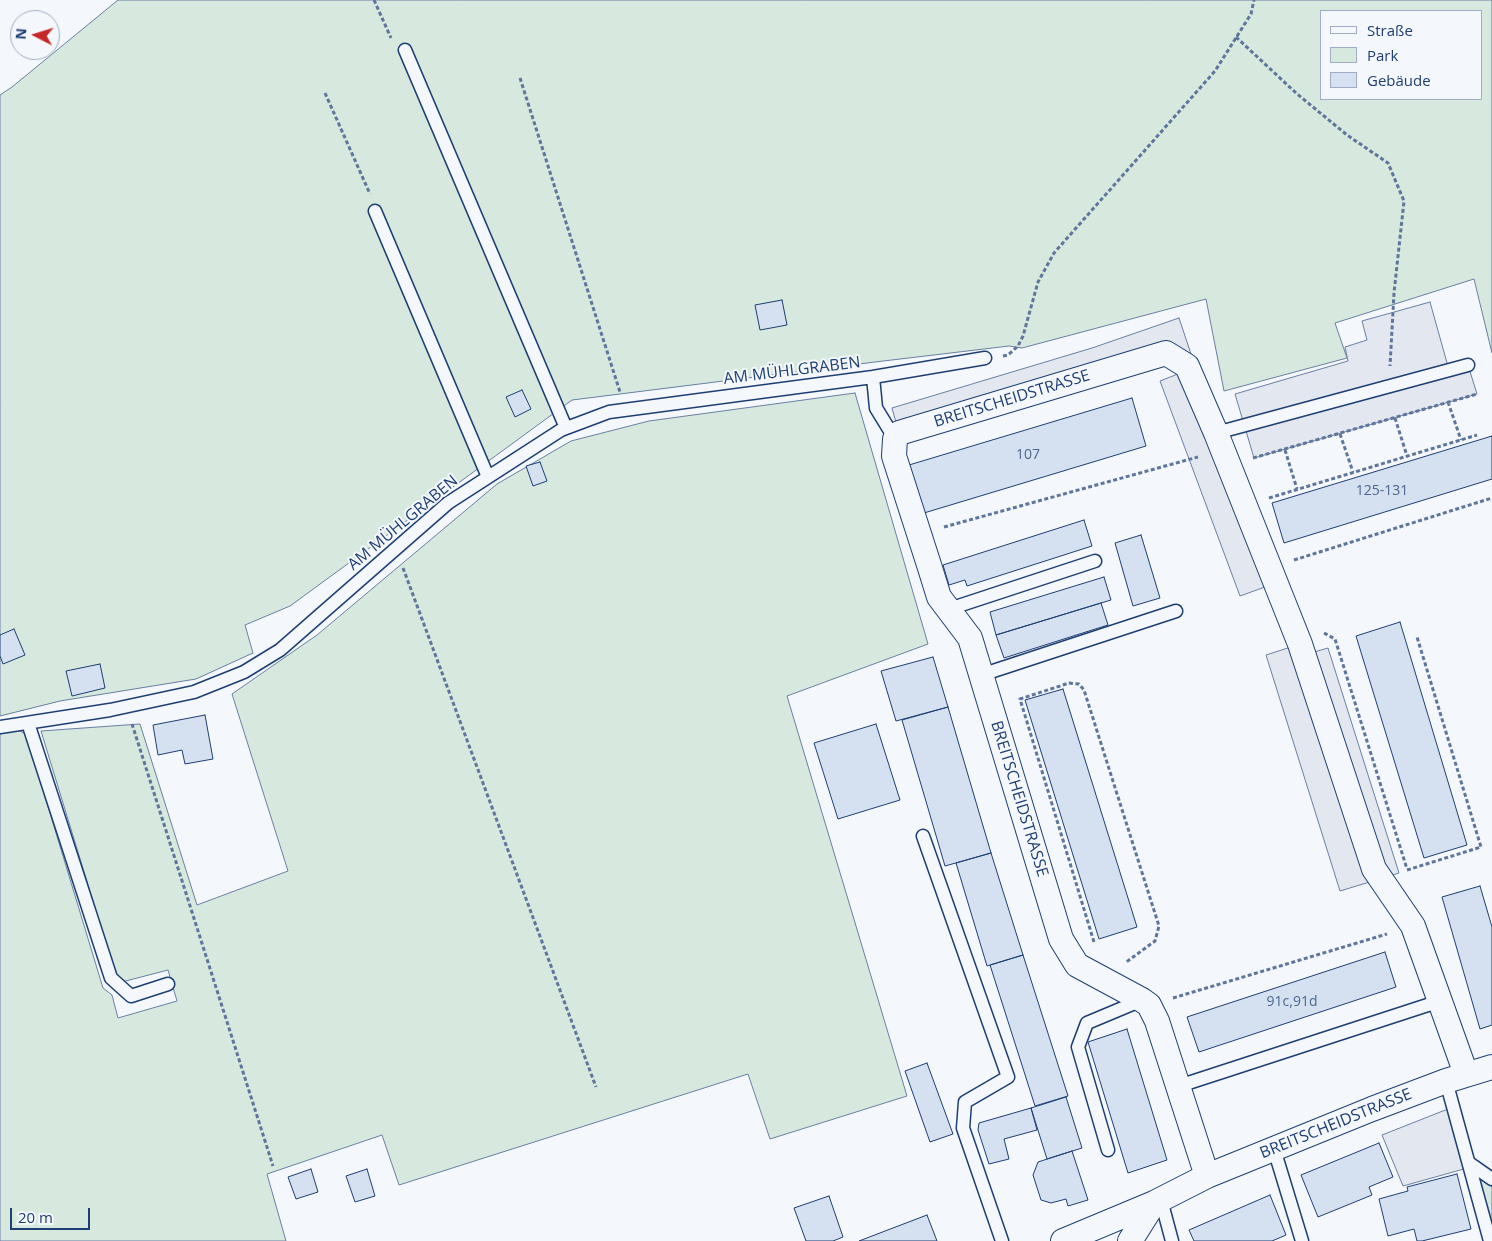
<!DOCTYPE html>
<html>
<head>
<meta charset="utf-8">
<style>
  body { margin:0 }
  #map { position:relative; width:1492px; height:1241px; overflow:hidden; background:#f4f7fb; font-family:"Open Sans",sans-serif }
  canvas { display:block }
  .legend { position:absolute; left:1320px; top:10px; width:162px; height:90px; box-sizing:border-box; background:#f4f7fb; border:1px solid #9eadc5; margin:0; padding:6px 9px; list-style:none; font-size:15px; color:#1d3f73 }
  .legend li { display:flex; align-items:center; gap:10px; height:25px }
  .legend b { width:25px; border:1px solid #9eadc5 }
  .north { position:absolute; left:10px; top:10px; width:50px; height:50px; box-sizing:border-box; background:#f4f7fb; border:1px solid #9eadc5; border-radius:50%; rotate:275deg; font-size:14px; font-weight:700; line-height:20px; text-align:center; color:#1d3f73 }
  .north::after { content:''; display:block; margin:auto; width:18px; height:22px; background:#c62828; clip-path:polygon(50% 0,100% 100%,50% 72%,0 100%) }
  .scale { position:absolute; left:10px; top:1208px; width:80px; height:22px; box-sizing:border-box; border:2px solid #1d3f73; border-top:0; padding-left:6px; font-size:15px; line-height:18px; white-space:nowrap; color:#1d3f73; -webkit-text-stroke:4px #f4f7fb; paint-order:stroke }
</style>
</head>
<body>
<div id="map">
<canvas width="1492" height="1241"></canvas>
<ul class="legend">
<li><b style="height:6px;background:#f4f7fb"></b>Straße</li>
<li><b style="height:14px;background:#d7e8df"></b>Park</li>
<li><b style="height:14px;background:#d5e0f0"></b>Gebäude</li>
</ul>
<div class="north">N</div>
<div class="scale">20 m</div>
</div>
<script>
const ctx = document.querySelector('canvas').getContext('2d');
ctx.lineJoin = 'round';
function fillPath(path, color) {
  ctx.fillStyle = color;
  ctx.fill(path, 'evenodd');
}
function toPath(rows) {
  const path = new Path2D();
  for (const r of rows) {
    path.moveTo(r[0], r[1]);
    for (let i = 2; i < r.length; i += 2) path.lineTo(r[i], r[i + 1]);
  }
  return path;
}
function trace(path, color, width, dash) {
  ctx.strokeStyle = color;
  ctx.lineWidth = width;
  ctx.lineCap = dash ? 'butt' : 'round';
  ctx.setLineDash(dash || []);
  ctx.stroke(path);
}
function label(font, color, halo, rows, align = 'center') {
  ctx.font = font + ' "Open Sans",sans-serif';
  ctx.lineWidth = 4;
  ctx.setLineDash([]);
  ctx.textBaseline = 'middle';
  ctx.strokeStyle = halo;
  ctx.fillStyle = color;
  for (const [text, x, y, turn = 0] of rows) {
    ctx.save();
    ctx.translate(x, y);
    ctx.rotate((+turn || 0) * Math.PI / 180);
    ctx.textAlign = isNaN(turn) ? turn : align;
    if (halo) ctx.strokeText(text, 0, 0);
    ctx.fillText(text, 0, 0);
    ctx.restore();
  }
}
const green = toPath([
  [118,0,1492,0,1492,353,1474,279,1335,323,1347,358,1224,391,1206,299,1022,348,1009,346,875,362,572,400,290,606,245,625,253,653,196,679,60,701,0,716,0,95,12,87,118,0],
  [1321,11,1481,11,1481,99,1321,99,1321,11],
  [855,393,928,644,787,696,907,1096,770,1139,748,1074,399,1185,382,1135,267,1174,286,1241,0,1241,0,733,18,730,26,734,103,988,112,995,118,1018,177,1001,168,970,118,983,41,731,140,724,197,905,288,871,232,694,317,635,497,484,571,441,649,421,855,393],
  [1478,1177,1492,1187,1492,1230,1478,1177]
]);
const parking = toPath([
  [1430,302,1449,370,1468,365,1477,394,1254,458,1235,394,1348,361,1345,347,1367,340,1362,321,1430,302],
  [1179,318,1194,363,1166,353,899,433,892,408,1092,348,1179,318],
  [1188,370,1276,583,1240,596,1160,381,1188,370],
  [1300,644,1304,655,1328,648,1399,873,1340,891,1266,655,1300,644],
  [1453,1107,1471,1167,1403,1186,1382,1135,1453,1107]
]);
const building = toPath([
  [782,300,787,325,760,330,755,305,782,300],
  [522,390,531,409,515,417,506,397,522,390],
  [1132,398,1146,446,924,513,909,465,1132,398],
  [1492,436,1492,479,1284,543,1272,503,1492,436],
  [540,462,547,481,533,486,526,466,540,462],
  [1084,520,1092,546,967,586,965,580,949,585,943,565,1084,520],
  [1141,535,1160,598,1133,606,1115,543,1141,535],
  [1104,577,1111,600,996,635,990,612,1104,577],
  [1101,603,1108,625,1004,658,996,635,1101,603],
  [1400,622,1467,845,1424,858,1356,636,1400,622],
  [14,629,25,655,3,664,0,656,0,635,14,629],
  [933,657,948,707,896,721,881,671,933,657],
  [100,664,105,688,72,696,66,671,100,664],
  [1063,689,1137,927,1099,939,1025,700,1063,689],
  [948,707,991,853,945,866,902,720,948,707],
  [205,715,213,759,185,764,182,750,158,755,153,725,205,715],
  [876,724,900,800,838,819,814,743,876,724],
  [991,853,1023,955,987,966,956,863,991,853],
  [1480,886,1492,927,1492,1025,1480,1029,1442,897,1480,886],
  [1385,952,1396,987,1199,1052,1187,1017,1385,952],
  [1023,955,1068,1096,1035,1106,990,965,1023,955],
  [1127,1029,1167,1160,1128,1173,1088,1042,1127,1029],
  [927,1063,953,1134,930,1142,905,1071,927,1063],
  [1066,1097,1082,1148,1047,1159,1031,1108,1066,1097],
  [1031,1108,1037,1130,1004,1139,1009,1159,989,1164,978,1130,979,1123,1031,1108],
  [1379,1143,1393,1177,1369,1187,1372,1195,1318,1217,1301,1175,1379,1143],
  [1072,1151,1088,1200,1068,1206,1066,1199,1051,1203,1041,1200,1033,1175,1038,1162,1072,1151],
  [311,1169,318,1192,296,1199,288,1177,311,1169],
  [367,1169,375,1196,355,1202,346,1176,367,1169],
  [1457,1174,1471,1229,1422,1241,1417,1241,1414,1229,1388,1236,1379,1199,1408,1191,1407,1187,1457,1174],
  [1270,1195,1286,1235,1272,1241,1194,1241,1189,1230,1270,1195],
  [829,1196,843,1237,833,1241,806,1241,794,1208,829,1196],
  [927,1215,937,1241,859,1241,927,1215]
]);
const path = toPath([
  [374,0,391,38],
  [1236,37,1296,93,1347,135,1388,163,1404,201,1394,293,1390,366],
  [520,78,620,392],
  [325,93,370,194],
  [1003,356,1008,355,1018,346,1023,336,1038,282,1054,253,1215,71,1251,14,1254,0],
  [1448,402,1461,440],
  [1395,418,1407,456],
  [1340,434,1353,472],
  [1285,450,1297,489],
  [1253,458,1477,394],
  [1269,498,1477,435],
  [944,527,1198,457],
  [1294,560,1492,498],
  [403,568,596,1087],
  [1324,633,1335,639,1407,869],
  [132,724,273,1166],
  [1407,870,1481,847,1417,637],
  [1094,942,1020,699,1069,683,1079,684,1084,690,1159,926,1155,941,1125,963],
  [1173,998,1387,934]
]);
const lane = toPath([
  [405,50,566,428],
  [375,211,488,477],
  [873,377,876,408,895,439],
  [1216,433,1468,365],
  [949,609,1095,561],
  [981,675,1176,611],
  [28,723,111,978,131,996,168,984],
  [0,727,110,710,194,692,244,672,280,650,448,503,561,430,609,412,873,377,985,358],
  [923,836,1008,1077,965,1102,963,1128,1002,1241],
  [1446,1081,1490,1241],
  [1179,1086,1440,1001],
  [1274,1149,1302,1241],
  [1108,1150,1078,1047,1087,1023,1142,1000],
  [1469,1163,1492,1179],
  [1161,1200,1172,1241]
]);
const street = toPath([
  [1207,1176,1157,1021,1149,1005,1142,1000,1077,965,1061,939,970,638,939,597,930,568,894,456,895,439,899,433,1166,353,1187,366,1216,433,1300,644,1374,869,1413,926,1466,1074],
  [1063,1241,1154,1203,1207,1176,1372,1109,1446,1081,1492,1067],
  [1130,1241,1154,1203]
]);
const numberNames = [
  ["107",1028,455],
  ["125-131",1382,491],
  ["91c,91d",1292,1002]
];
const streetNames = [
  ["AM MÜHLGRABEN",792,371,-7],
  ["BREITSCHEIDSTRASSE",1012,399,-17],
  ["AM MÜHLGRABEN",403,523,-40],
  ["BREITSCHEIDSTRASSE",1019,799,73],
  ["BREITSCHEIDSTRASSE",1336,1124,-22]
];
fillPath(green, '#d7e8df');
trace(green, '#687fa3', 1);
fillPath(parking, '#e3e8f0');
trace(parking, '#687fa3', 1);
fillPath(building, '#d5e0f0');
trace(building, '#1d3f73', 1);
trace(lane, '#1d3f73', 15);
trace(street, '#1d3f73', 26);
trace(path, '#5e769c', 3, [4, 2.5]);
trace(lane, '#f4f7fb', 12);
trace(street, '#f4f7fb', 24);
label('14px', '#4b6792', null, numberNames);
label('16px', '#1d3f73', '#f4f7fb', streetNames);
</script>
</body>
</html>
